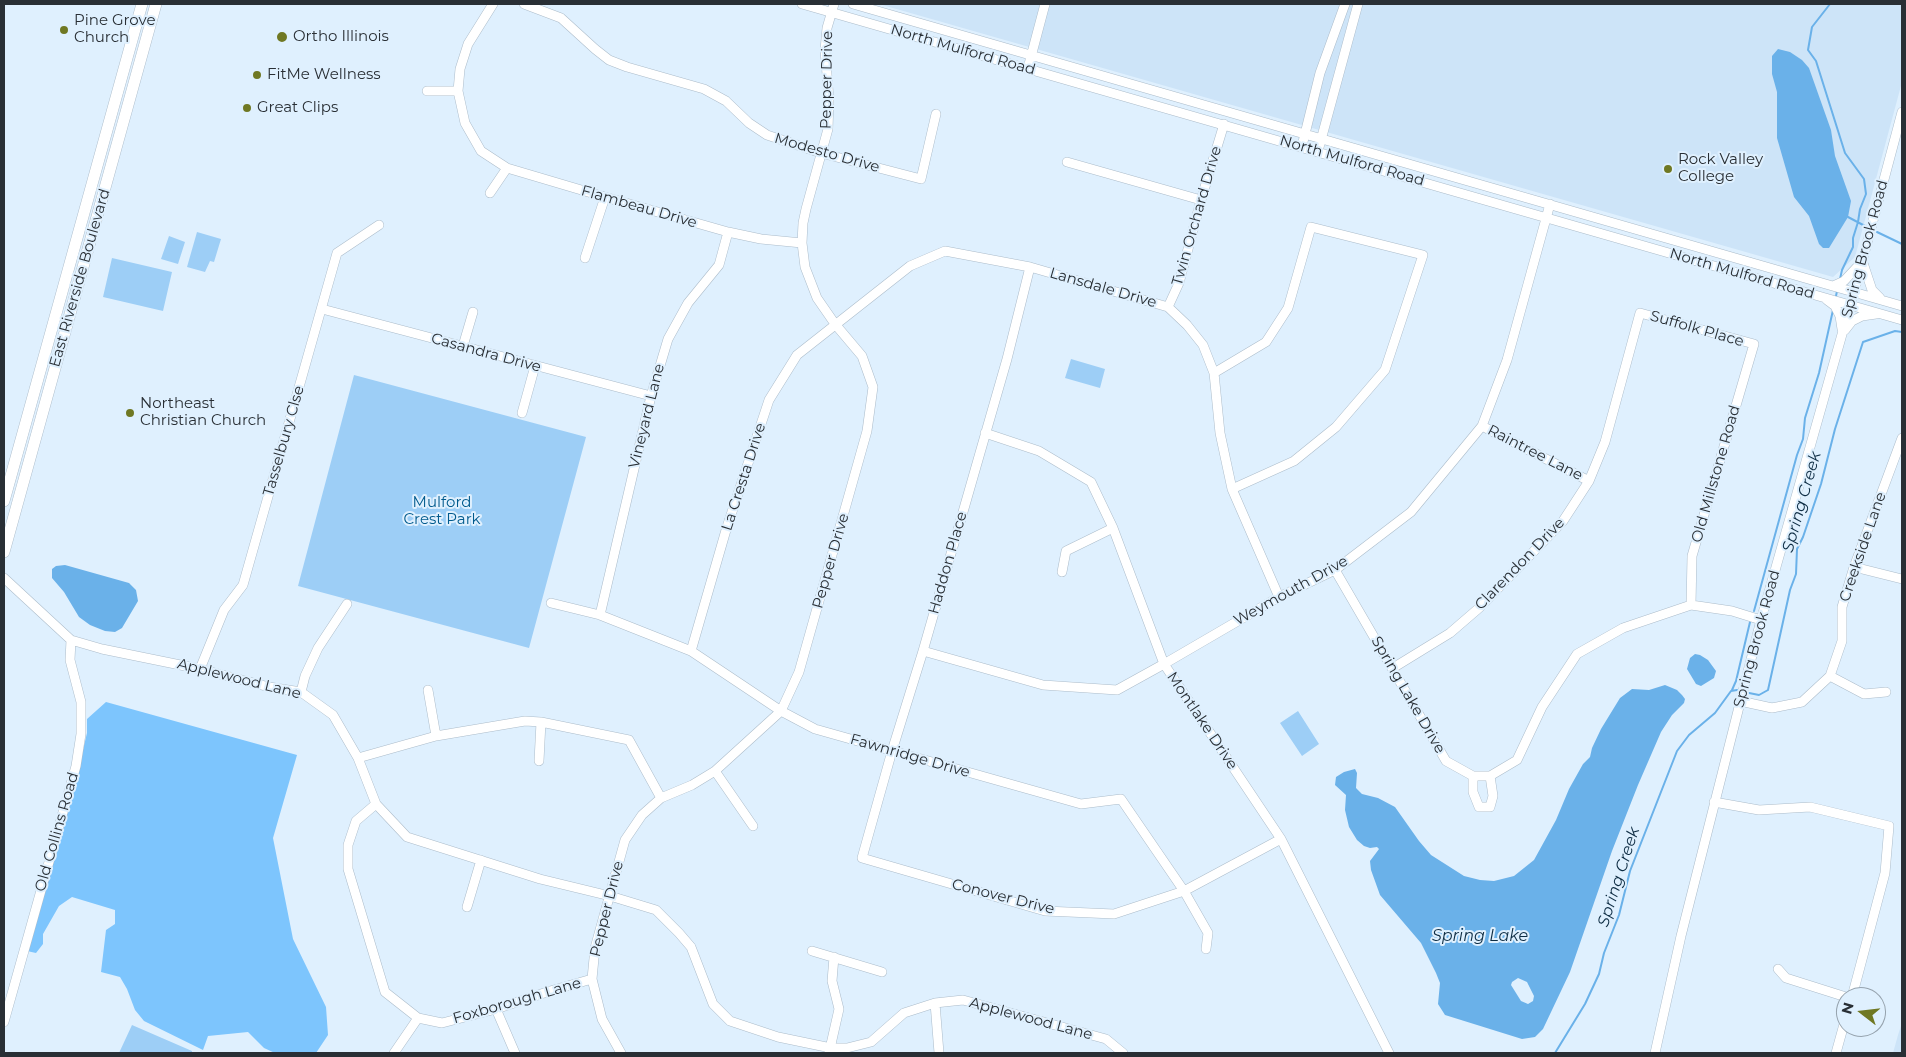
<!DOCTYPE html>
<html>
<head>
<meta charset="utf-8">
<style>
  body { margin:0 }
  #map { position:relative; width:1906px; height:1057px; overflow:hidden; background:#dff0fe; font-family:Montserrat,sans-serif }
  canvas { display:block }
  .frame { position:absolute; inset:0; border:5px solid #292f35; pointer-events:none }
  .north { position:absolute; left:1836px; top:987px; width:50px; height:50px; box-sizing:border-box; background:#dff0fe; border:1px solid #96a3ae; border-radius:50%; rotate:286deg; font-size:14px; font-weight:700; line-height:20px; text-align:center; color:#292f35 }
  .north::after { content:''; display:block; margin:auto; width:18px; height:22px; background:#6f7823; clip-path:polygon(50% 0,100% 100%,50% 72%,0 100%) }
</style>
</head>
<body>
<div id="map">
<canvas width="1906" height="1057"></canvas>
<div class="frame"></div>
<div class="north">N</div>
</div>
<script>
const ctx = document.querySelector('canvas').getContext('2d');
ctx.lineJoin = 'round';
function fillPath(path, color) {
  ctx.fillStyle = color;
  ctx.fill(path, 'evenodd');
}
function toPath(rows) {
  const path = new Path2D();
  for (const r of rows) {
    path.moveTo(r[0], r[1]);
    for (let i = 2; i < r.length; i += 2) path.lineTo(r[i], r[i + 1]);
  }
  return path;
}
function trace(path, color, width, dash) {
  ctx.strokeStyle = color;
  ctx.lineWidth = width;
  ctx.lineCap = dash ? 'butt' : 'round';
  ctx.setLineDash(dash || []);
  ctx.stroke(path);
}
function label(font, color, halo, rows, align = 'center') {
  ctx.font = font + ' Montserrat,sans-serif';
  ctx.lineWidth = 4;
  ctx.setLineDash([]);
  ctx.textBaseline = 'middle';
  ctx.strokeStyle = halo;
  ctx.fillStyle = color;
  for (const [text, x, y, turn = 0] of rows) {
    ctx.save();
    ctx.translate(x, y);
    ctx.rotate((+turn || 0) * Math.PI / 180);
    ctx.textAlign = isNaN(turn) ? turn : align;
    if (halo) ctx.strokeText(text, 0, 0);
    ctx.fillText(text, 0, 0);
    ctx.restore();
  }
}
const built = toPath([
  [879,4,1902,4,1902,82,1855,257,1833,277],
  [1902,1023,1902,1053,1893,1053,1898,1035]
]);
const green = toPath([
  [197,232,221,239,214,262,210,261,205,272,187,267],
  [169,236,185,242,178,264,161,259],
  [112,258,172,272,163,311,103,297],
  [1071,359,1105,369,1100,388,1065,378],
  [354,375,586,437,529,648,298,586],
  [1298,711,1319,744,1302,756,1280,723],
  [132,1025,192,1051,192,1053,119,1053]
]);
const forest = toPath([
  [106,702,297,755,273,838,293,939,326,1007,328,1035,316,1053,275,1053,264,1048,248,1032,208,1036,203,1050,144,1021,135,1010,127,989,120,977,101,972,106,930,115,924,115,910,72,897,59,906,43,934,43,944,36,953,27,951,76,779,87,733,87,719]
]);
const water = toPath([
  [1778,49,1790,52,1802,60,1809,68,1831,130,1835,156,1851,201,1848,217,1829,248,1823,248,1819,244,1809,216,1794,197,1777,138,1777,92,1772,74,1772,56],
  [65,565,129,583,136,590,138,601,122,628,115,632,105,631,90,625,79,617,64,592,52,578,52,569,56,566],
  [1695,654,1700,655,1708,660,1716,671,1714,678,1701,686,1696,684,1687,669,1690,658],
  [1665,685,1677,690,1682,695,1685,699,1684,703,1672,715,1661,732,1638,785,1612,851,1570,972,1543,1029,1535,1037,1522,1039,1445,1015,1438,1004,1440,983,1436,973,1421,943,1380,895,1371,870,1370,861,1379,849,1377,847,1370,848,1364,846,1357,840,1349,827,1345,810,1346,795,1335,785,1336,777,1344,772,1355,769,1357,773,1356,788,1362,794,1378,798,1395,807,1419,841,1431,855,1464,876,1480,880,1494,881,1514,876,1534,860,1556,820,1569,789,1583,764,1590,757,1592,748,1601,729,1620,698,1632,689,1649,690],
  [1518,978,1527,982,1534,996,1533,1001,1528,1004,1521,1001,1511,985,1512,982]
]);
const stream = toPath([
  [1830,4,1812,27,1808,50,1816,61,1845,153,1864,179,1866,194,1860,209,1858,222,1853,238,1853,247,1842,270,1840,279],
  [1848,217,1865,226],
  [1877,232,1902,244],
  [1836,296,1837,291],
  [1754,611,1797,455,1803,439,1805,418,1819,373,1833,310],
  [1732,690,1736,681,1750,622],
  [1749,693,1759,695,1768,690,1790,590,1796,574,1797,549,1803,537,1821,484,1835,429,1863,342,1895,331,1902,332],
  [1555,1053,1585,1004,1599,974,1604,953,1619,915,1630,871,1677,751,1689,735,1715,713,1731,691,1737,690]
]);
const minor = toPath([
  [493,4,468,44,460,69,458,91,465,123,481,151,507,168,605,197,728,232,761,239,802,243],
  [524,4,561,18,595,49,609,60,627,67,704,89,726,101,749,123,767,135,821,153,921,179,936,114],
  [802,4,1902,320],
  [853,4,1902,306],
  [1028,68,1045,4],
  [427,91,458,91],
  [1302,146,1320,73,1345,4],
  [1318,151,1358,4],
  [1067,162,1201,200],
  [490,193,507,168],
  [585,258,605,197],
  [1863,263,1872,290,1880,298],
  [1030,267,1007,359,923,651,892,751,862,858,1045,911,1114,914,1184,891,1281,839],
  [1833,286,1844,281,1859,265],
  [1827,300,1835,306,1840,316,1842,329],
  [1168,307,1179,283,1201,200,1224,124],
  [322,309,651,396],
  [1845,330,1852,321,1862,316,1876,314],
  [463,346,473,312],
  [1214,373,1266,342,1288,308,1311,227,1423,255,1385,370,1336,427,1294,461,1232,489],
  [522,413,535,366],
  [1482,426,1589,481],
  [985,433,1039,451,1091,482,1113,528,1164,664,1281,839,1389,1053],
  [1854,567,1902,579],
  [1335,570,1446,761,1473,776,1490,776,1517,760,1542,707,1577,654,1623,628,1691,605,1732,611,1761,620],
  [1062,572,1066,551,1113,528],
  [4,578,71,640,102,649,200,669,269,687,301,692,333,715,358,758,376,804,407,837,540,879,610,896,656,910,679,933,691,947,713,1004,730,1021,778,1037,831,1048,847,1048,871,1042,904,1013,935,1003,963,1000,1106,1039,1123,1053],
  [551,603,600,615,691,651,781,711,815,729,1081,804,1121,799,1184,891,1208,933,1206,949],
  [600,615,651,396,668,339,688,303,719,265,728,232],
  [691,651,726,530,769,400,797,355,910,266,945,251,1030,267,1168,307,1187,325,1203,345,1214,373,1220,433,1232,489,1279,597],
  [923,651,1043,685,1117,690,1164,664,1279,597,1335,570,1411,512,1482,426,1507,360,1550,204],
  [1393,668,1450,633,1479,608,1563,521,1589,481,1605,442,1640,313,1754,344,1692,556,1691,605],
  [200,669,224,610,243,585,337,253,379,225],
  [1830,676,1864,694,1886,692],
  [428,690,436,736],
  [301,692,305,676,318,648,347,604],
  [1740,701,1772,708,1802,702,1830,676,1842,641,1842,607,1854,567,1902,438],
  [358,758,436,736,525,721,541,722,629,740,661,798],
  [539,761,541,722],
  [715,771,753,826],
  [1473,776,1473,792,1479,807,1490,807,1493,796,1490,776],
  [1714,802,1759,810,1810,807,1889,826,1885,873,1852,997],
  [376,804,356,821,348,845,348,869,385,992,418,1018,442,1023,496,1009,550,991,592,979],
  [467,907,481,860],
  [812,951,882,972],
  [1778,969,1786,978,1846,997],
  [935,1003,939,1053],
  [496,1009,515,1053],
  [4,1022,76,766,81,734,81,702,70,660,71,640],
  [394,1053,418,1018],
  [621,1053,602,1019,592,979,595,948,625,840,642,815,661,798,692,785,715,771,781,711,799,672,867,431,873,387,862,356,835,324,817,298,805,267,802,243,803,223,806,209,828,129,829,99,825,50,827,28,834,4],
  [829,1053,839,1009,832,981,834,957],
  [1655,1053,1681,936,1761,620,1854,292,1902,112],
  [1836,1053,1846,1017]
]);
const major = toPath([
  [4,501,142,4],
  [4,552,156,4]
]);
const markers = [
  [64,30,5,"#6f7823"],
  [282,37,6,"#6f7823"],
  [257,75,5,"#6f7823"],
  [247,108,5,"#6f7823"],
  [1668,169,5,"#6f7823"],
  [130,413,5,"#6f7823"]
];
const poiNames = [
  ["Pine Grove",74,21],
  ["Church",74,38],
  ["Ortho Illinois",293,37],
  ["FitMe Wellness",267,75],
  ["Great Clips",257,108],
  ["Rock Valley",1678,160],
  ["College",1678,177],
  ["Northeast",140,404],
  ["Christian Church",140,421]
];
const streetNames = [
  ["North Mulford Road",963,50,16],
  ["Pepper Drive",827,80,-89],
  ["Modesto Drive",827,153,16],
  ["North Mulford Road",1352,161,16],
  ["Flambeau Drive",639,207,16],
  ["Twin Orchard Drive",1197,216,-74],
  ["Spring Brook Road",1865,249,-75],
  ["North Mulford Road",1742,274,16],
  ["East Riverside Boulevard",80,278,-74],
  ["Lansdale Drive",1103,288,16],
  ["Suffolk Place",1697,329,16],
  ["Casandra Drive",486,353,15],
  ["Vineyard Lane",647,416,-76],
  ["Tasselbury Clse",284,441,-74],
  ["Raintree Lane",1535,453,27],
  ["Old Millstone Road",1716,474,-74],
  ["La Cresta Drive",744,477,-72],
  ["Creekside Lane",1863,547,-71],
  ["Pepper Drive",831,561,-74],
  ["Haddon Place",948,563,-74],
  ["Clarendon Drive",1520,564,-46],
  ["Weymouth Drive",1291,591,-29],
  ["Spring Brook Road",1757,639,-75],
  ["Applewood Lane",239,679,14],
  ["Spring Lake Drive",1408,695,60],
  ["Montlake Drive",1202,721,56],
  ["Fawnridge Drive",910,756,16],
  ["Old Collins Road",57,832,-74],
  ["Conover Drive",1003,897,14],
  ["Pepper Drive",607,909,-76],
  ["Foxborough Lane",517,1001,-16],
  ["Applewood Lane",1031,1019,15]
];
const parkNames = [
  ["Mulford",442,503],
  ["Crest Park",442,520]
];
const waterNames = [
  ["Spring Creek",1802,502,-74],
  ["Spring Creek",1619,877,-72],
  ["Spring Lake",1480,936]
];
fillPath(built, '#cde4f8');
fillPath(green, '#9dcef6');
fillPath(forest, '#7dc5fd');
fillPath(water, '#6ab1e9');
trace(stream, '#6ab1e9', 2);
trace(minor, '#acbcca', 10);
trace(major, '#acbcca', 12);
trace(minor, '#fff', 9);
trace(major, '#fff', 11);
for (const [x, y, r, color] of markers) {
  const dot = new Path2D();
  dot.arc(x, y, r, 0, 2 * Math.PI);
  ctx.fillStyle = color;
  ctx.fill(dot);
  trace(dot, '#dff0fe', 2);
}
label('15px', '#292f35', '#dff0fe', poiNames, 'left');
label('15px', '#292f35', '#dff0fe', streetNames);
label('15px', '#005a8d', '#dff0fe', parkNames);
label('italic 16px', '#0d2c43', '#dff0fe', waterNames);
</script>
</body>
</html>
